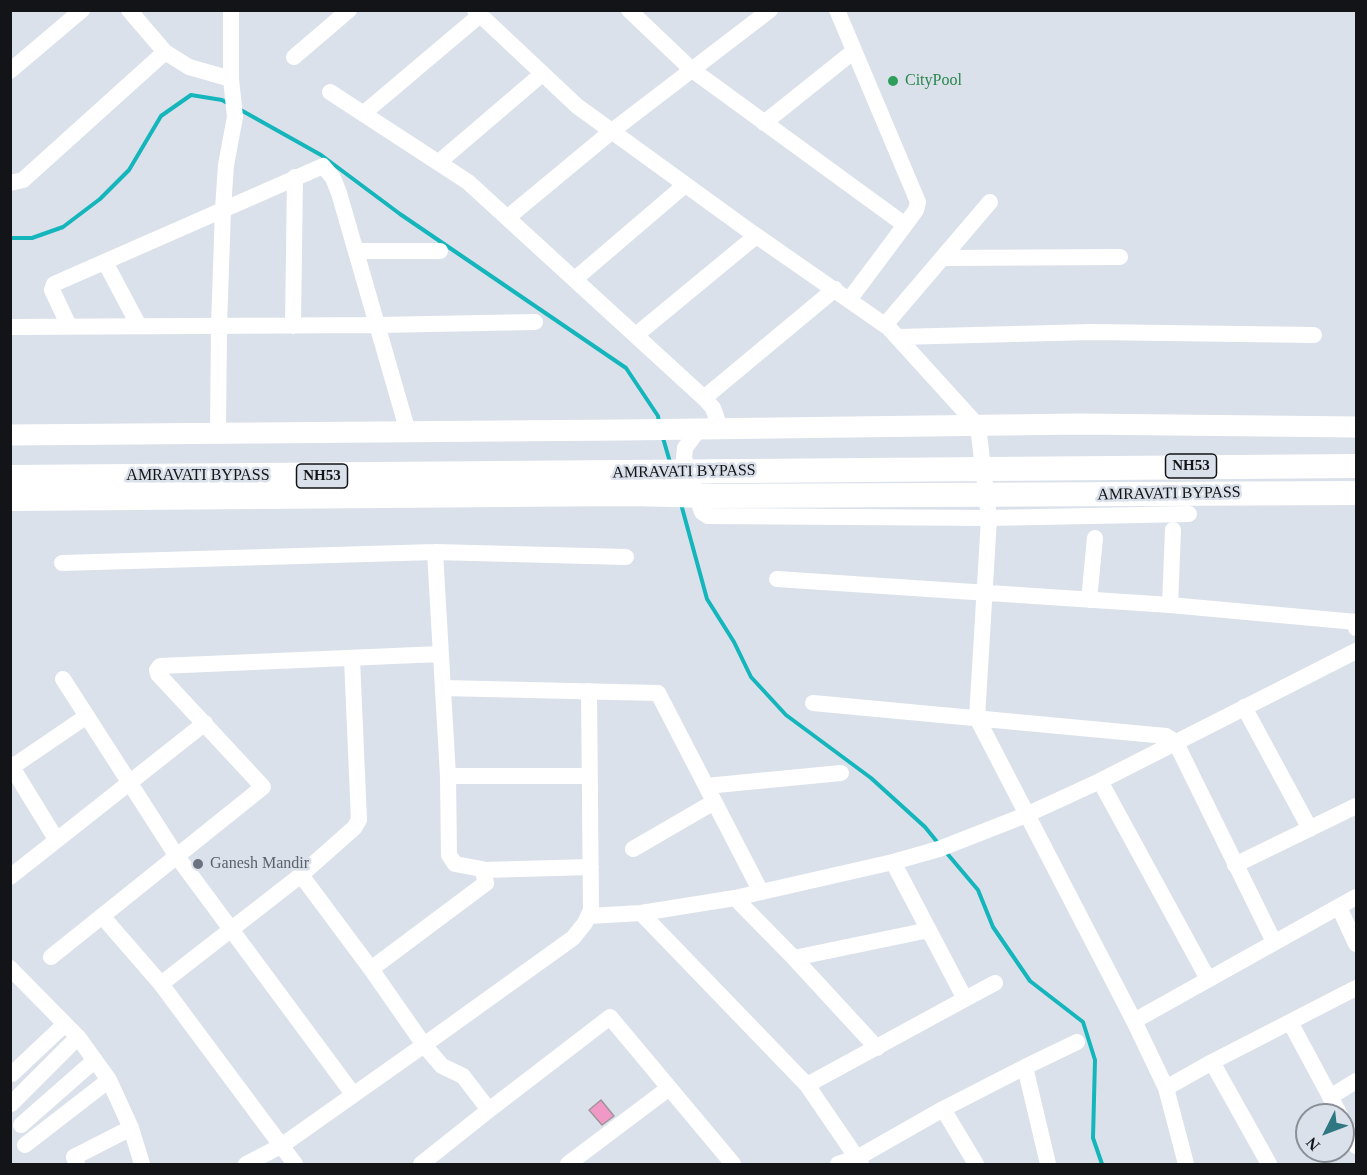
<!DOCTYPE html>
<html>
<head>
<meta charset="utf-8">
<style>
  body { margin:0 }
  #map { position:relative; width:1367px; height:1175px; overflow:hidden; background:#dbe1ea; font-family:Georgia,serif }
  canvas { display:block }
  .frame { position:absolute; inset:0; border:12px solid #121417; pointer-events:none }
  .north { position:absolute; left:1295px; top:1103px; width:60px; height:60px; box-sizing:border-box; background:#dbe1ea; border:2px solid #8b8f96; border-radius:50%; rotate:228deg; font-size:16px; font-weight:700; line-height:24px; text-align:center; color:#121417 }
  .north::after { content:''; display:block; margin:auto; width:21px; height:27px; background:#307881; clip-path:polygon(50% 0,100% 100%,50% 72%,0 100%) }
</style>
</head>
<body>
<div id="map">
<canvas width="1367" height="1175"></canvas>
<div class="frame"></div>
<div class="north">N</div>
</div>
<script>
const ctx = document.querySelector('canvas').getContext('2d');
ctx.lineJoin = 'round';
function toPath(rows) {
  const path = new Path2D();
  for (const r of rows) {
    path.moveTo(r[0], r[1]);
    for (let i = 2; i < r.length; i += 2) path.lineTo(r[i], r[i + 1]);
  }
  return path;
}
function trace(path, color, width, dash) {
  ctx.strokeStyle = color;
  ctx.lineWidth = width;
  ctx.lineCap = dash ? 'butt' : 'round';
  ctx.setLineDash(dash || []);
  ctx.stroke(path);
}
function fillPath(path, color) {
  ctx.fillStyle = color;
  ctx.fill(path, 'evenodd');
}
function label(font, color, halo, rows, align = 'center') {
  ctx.font = font + ' Georgia,serif';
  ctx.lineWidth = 5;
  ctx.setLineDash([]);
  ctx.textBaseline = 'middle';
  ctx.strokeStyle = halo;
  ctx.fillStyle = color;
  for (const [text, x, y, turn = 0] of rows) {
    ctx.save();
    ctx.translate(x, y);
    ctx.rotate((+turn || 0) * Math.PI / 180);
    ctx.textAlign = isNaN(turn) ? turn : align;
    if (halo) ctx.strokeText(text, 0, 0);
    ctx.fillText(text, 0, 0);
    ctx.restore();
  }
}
const stream = toPath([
  [239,109,321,155,400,214,626,368,658,416,659,422],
  [10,238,32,238,63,227,100,199,129,170,161,116,191,95,222,100,229,104],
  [663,438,670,462],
  [681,504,707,599,734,642,751,677,786,715,871,778,925,827,938,843],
  [945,851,978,890,993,927,1030,981,1083,1022,1095,1060,1093,1138,1102,1164]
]);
const building = toPath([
  [601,1100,614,1116,602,1125,589,1110,601,1100]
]);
const minor = toPath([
  [231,10,231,79],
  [475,10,577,106,748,230,889,328,978,426,989,518,977,718,1134,1021,1166,1088,1186,1164],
  [629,10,691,69,905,225,849,300],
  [837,10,918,202,916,210,905,225],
  [165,52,189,67,231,79,235,117,226,165,223,209,219,326,218,433],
  [294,57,349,10],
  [10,71,82,10],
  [330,92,468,182,704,398,713,408,720,428],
  [364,113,480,15],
  [764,123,854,51],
  [439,162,542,74],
  [10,183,23,180,165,52,129,10],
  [507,218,612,131,770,10],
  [356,251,440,251],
  [942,258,1120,257],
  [105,262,139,326],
  [575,279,685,185],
  [885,325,990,202],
  [69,326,52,290,54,284,323,166,333,178,339,193,408,432],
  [293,326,295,177],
  [10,327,378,325,535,322],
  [636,335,756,236],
  [898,337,1092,332,1314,335],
  [704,398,835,289],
  [699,429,685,448,684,458,702,512,708,516,989,518,1189,514],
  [62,563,435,552,626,557],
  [777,579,1170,605,1356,622,1356,628],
  [1089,600,1095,538],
  [1170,605,1173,530],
  [63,679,176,855,353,1094],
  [443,688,658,693,761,892],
  [813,703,1166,736,1171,739,1176,743,1274,942],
  [1244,707,1310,829],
  [10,764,56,839],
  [12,767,87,716],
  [448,776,590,776],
  [1100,781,1208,979],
  [706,786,841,773],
  [633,849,714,802],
  [1235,865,1356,806],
  [483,870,591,867],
  [301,875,354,828,359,820,352,659],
  [10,877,205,723],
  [735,898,794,958,877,1048],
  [1339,907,1356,944],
  [641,913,807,1085,861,1164],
  [102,916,161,984,295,1164],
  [589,916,641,913,735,898,893,862,939,849,1026,815,1100,781,1356,651],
  [51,957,263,787,158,674,157,670,160,666,440,654],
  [794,958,929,930],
  [10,968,78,1037,109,1080,131,1128,142,1164],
  [371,969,486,883,482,869,455,864,449,855,448,776,435,552],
  [161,984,301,875,371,969,424,1045,442,1066,463,1076,489,1110],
  [965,999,995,983],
  [1134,1021,1356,897],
  [1290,1022,1340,1115],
  [1212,1062,1269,1164],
  [1025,1067,1077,1042],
  [12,1074,65,1024],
  [807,1085,965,999,893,862],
  [1166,1088,1212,1062,1356,988],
  [1330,1097,1356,1081],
  [11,1104,78,1037],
  [943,1109,976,1164],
  [1343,1121,1356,1146],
  [21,1125,95,1060],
  [25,1145,109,1080],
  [77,1164,74,1157,131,1128],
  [246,1164,281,1146,424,1045,573,938,585,923,591,910,589,691],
  [421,1164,489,1110,610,1017,733,1164],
  [568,1164,669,1088],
  [838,1164,857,1158,943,1109,1025,1067,1048,1164]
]);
const major = toPath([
  [10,435,623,430,1080,424,1356,427]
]);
const highway = toPath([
  [10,477,1356,466],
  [10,499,630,494,712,496,1356,493]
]);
const markers = [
  [893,81,6,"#2e9e5b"],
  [198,864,6,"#6b7280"]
];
const shields = [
  [1191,466,51],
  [322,476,51]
];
const shieldNames = [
  ["NH53",1191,466],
  ["NH53",322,476]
];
const leisureNames = [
  ["CityPool",905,81]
];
const streetNames = [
  ["AMRAVATI BYPASS",684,472,-1],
  ["AMRAVATI BYPASS",198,476],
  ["AMRAVATI BYPASS",1169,494,-1]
];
const worshipNames = [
  ["Ganesh Mandir",210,864]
];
trace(stream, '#14b6bc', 4);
fillPath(building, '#f099c6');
trace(building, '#9f959a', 1.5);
trace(minor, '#fff', 16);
trace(major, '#fff', 21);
trace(highway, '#fff', 24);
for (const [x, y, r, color] of markers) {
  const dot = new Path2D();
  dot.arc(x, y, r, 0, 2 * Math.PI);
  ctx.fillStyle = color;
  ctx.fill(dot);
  trace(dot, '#dbe1ea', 2);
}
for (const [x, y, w] of shields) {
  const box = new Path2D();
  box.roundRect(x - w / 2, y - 12, w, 24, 4.5);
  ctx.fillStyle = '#dbe1ea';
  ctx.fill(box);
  trace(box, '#121417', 1.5);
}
label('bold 15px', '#121417', null, shieldNames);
label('16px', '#27864d', '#dbe1ea', leisureNames, 'left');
label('16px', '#121417', '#dbe1ea', streetNames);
label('16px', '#5b616d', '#dbe1ea', worshipNames, 'left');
</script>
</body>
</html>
